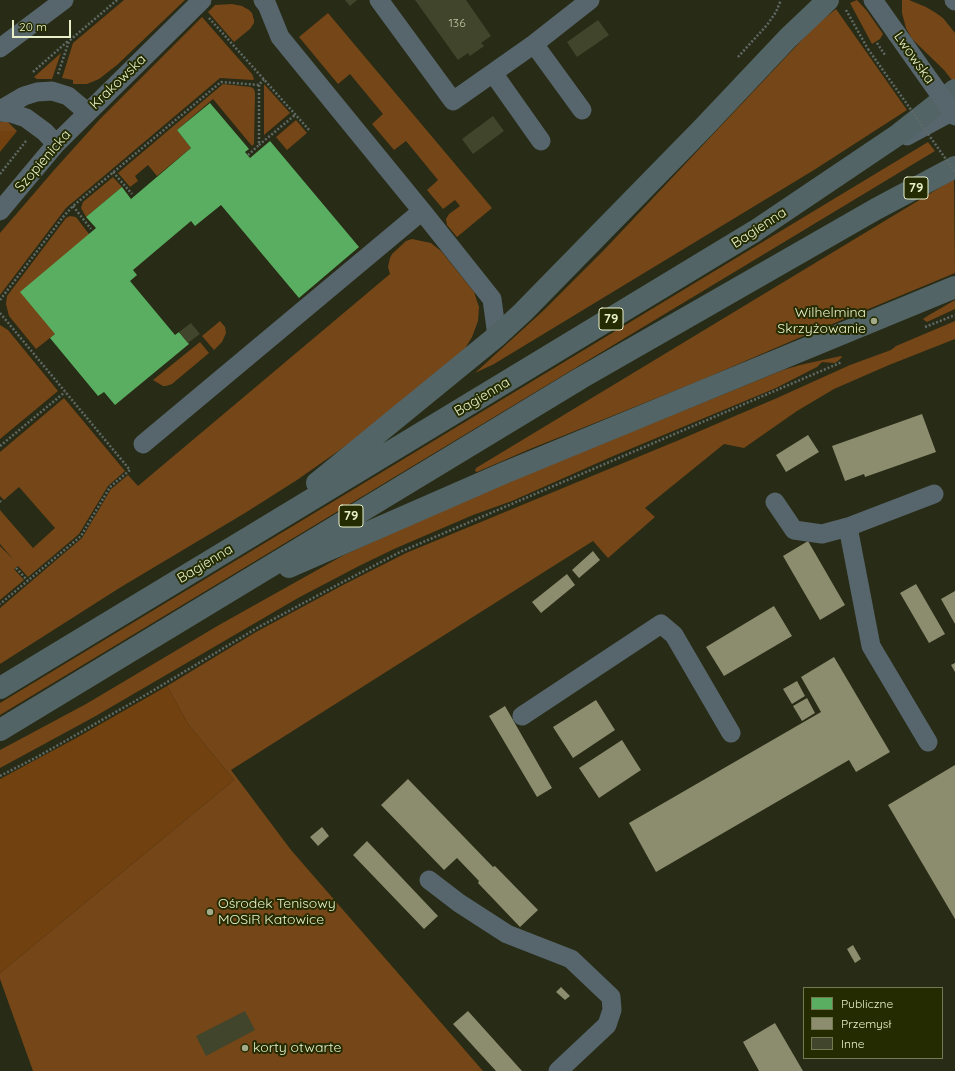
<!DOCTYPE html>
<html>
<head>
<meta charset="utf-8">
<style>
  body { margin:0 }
  #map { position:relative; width:955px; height:1071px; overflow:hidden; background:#282b15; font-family:Quicksand,sans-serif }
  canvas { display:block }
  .legend { position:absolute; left:803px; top:987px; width:140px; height:72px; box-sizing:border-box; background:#242b01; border:1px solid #727a51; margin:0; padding:5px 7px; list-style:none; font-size:12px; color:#e7f0c9 }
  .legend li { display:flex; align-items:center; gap:8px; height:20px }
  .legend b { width:20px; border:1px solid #727a51 }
  .scale { position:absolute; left:12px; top:20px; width:59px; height:18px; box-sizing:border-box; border:2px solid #e7f0c9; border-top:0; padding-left:5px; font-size:12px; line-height:14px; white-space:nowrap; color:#e7f0c9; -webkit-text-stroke:3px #242b01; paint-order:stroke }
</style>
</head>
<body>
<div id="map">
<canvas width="955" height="1071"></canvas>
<ul class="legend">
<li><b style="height:11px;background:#5aae61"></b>Publiczne</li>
<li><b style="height:11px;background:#8c8c6e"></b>Przemysł</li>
<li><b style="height:11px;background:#41452b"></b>Inne</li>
</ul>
<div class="scale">20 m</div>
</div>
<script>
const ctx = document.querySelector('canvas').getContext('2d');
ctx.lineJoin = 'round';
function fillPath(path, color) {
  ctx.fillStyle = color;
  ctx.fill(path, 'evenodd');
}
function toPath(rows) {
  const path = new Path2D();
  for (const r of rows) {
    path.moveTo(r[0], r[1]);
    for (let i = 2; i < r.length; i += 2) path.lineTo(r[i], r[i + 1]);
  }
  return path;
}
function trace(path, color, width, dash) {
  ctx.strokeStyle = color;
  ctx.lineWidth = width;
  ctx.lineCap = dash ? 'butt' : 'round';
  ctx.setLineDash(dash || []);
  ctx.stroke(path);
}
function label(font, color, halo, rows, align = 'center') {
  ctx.font = font + ' Quicksand,sans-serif';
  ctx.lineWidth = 4;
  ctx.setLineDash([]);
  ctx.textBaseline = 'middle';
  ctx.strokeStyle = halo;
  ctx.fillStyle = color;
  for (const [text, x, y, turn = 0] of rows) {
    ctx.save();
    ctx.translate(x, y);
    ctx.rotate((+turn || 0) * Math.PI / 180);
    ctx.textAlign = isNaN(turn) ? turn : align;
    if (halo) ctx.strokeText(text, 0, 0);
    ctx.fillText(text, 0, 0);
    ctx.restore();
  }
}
const green = toPath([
  [124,0,185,0,117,65,99,79,87,84,73,84,73,80,62,78,73,43],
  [857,0,867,11,883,34,880,39,872,44,850,3],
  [902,0,909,0,926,7,936,13,943,18,955,33,955,84,944,70,912,39,906,28,902,13],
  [232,4,242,6,249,10,252,13,254,20,254,23,250,29,234,42,208,12,215,5],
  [836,9,907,110,814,170,494,364,475,373,544,310,604,250,816,25],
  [328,13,492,208,457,237,447,225,446,219,449,214,460,206,455,200,443,209,427,190,438,180,406,141,394,150,372,124,383,114,350,74,338,84,299,37],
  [202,17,252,74,254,79,253,80,220,78,66,208,0,295,0,233,55,169,100,119],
  [61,53,52,79,37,79,34,77],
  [223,84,251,87,254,89,255,93,254,144,252,146,213,99,177,130,191,148,157,176,148,165,135,176,138,181,130,187,118,173],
  [264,84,290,113,264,135],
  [296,120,307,133,287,150,276,137],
  [7,121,17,131,0,131,0,122],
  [928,142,935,151,0,715,0,703],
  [113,177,122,187,86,217,81,208,83,202],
  [954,179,955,273,801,337,699,381,530,449,477,472,475,471,476,468],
  [70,216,76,217,89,234,55,334,36,349,9,316,6,304,7,296,66,218],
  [412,239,431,243,441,251,474,292,479,307,478,321,472,337,460,357,364,433,297,480,245,513,121,587,0,664,0,608,82,538,111,489,128,475,138,486,390,274,388,267,390,258,392,254,406,241],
  [955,300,955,309,927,322,924,320,923,319,929,315],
  [220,321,225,327,226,333,222,342,214,350,202,336],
  [955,321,955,339,889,365,834,389,797,411,744,448,724,444,645,508,655,517,608,558,593,541,231,770,291,850,483,1071,33,1071,0,979,0,973,234,780,188,724,167,686,256,632,343,585,406,553,679,440,777,398,850,365,891,350,896,346],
  [0,325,8,330,58,391,0,439],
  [200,342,209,353,172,384,166,386,163,386,153,380],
  [841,356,842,357,838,361,835,363,822,362,817,367,776,388,611,457,512,501,473,515,394,549,359,566,298,598,94,717,0,768,0,750,86,704,219,625,344,555,474,496,783,370,800,365],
  [64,398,125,471,108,486,79,534,28,577,18,566,14,569,24,580,0,600,0,546,13,559,0,544,0,510,33,548,55,528,19,487,4,500,0,496,0,452]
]);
const forest = toPath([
  [0,131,17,131,0,152],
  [167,686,188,724,234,780,0,973,0,779,78,737]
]);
const public = toPath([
  [210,103,249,149,245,152,250,158,270,141,359,247,299,298,221,205,195,226,191,221,133,270,137,275,130,281,175,335,179,332,189,344,115,405,104,392,98,396,50,338,55,334,20,292,96,228,86,217,122,187,131,199,191,148,177,130]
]);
const industry = toPath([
  [922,414,936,452,865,477,864,474,845,481,832,446],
  [808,435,819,452,786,472,776,455],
  [808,541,845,605,820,620,783,556],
  [593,551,600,560,579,578,572,570],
  [567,574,575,585,541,613,532,602],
  [916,584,945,634,929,643,900,593],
  [955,591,955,624,941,599],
  [774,606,792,636,724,676,706,647],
  [834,657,890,752,856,772,849,760,656,872,629,823,821,712,801,677],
  [955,663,955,672,951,665],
  [797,681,805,696,792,704,783,689],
  [807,698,815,713,802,721,793,706],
  [596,700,615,730,573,758,553,727],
  [505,706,552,788,537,797,489,716],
  [622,740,641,770,599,798,579,768],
  [955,765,955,919,888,805],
  [408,779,493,867,495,866,538,910,520,927,478,883,479,881,457,858,444,870,381,805],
  [322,827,329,836,318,846,310,837],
  [367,841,438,916,424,929,353,855],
  [853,945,861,959,855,963,847,949],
  [561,987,570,996,565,1000,556,992],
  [468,1011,522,1071,496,1071,453,1024],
  [775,1023,803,1071,759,1071,743,1042]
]);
const building = toPath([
  [345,0,357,0,350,6],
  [415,0,466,0,491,36,481,43,484,46,470,56,468,53,458,60],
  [598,20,609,35,577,57,567,42],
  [493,116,504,131,473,154,462,139],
  [191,323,200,334,188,343,179,332],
  [245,1011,255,1030,206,1056,196,1036]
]);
const path = toPath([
  [846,10,868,49],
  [209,18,310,131],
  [877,43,885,55],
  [738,57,767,25,776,12,781,0],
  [33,72,68,41],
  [58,74,69,41,117,0],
  [259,85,259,145,295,115],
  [248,155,259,145],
  [113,172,132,194],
  [0,174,26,141],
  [73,206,91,229],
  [0,300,63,217,73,206,221,82,259,85,264,79],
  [0,313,130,470,110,487,81,536,0,604],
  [925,327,955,315],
  [0,446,65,392],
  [0,501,1,502],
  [16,568,28,581],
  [0,776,39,756,149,693,257,628,339,584,400,552,842,362]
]);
const minor = toPath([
  [379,0,453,101,534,44,590,0],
  [873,0,897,34],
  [954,0,955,1],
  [534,44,582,110],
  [0,48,64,0],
  [493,73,541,141],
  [0,110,24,96,37,92,52,91,68,96,87,112],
  [0,112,11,113,26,118,45,132,56,144],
  [907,136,955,110],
  [0,211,56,144,202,0],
  [422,211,492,299,497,336],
  [143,444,422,211,280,37,267,5,263,0],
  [775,502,794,530,822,534,848,527,934,494],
  [848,527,871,646,928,742],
  [522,716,661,624,674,635,731,733],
  [429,880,459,903,507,934,571,959,611,997,612,1010,607,1025,558,1071]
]);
const major = toPath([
  [317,483,497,336,523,312,703,128,788,38,828,0],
  [289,567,504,473,955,287],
  [0,688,755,231,899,134,955,90],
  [0,730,581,378,876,209,955,167]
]);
const pathBridge = toPath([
  [868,49,955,172]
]);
const minorBridge = toPath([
  [897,34,955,116]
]);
const markers = [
  [874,321,4,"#a4ab8a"],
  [210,912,4,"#a4ab8a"],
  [245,1048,4,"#a4ab8a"]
];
const numberNames = [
  ["136",457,23]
];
const shields = [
  [916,188,24],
  [611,319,24],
  [351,516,24]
];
const shieldNames = [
  ["79",916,188],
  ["79",611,319],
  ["79",351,516]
];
const streetNames = [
  ["Lwowska",914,58,55],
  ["Krakowska",118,82,-44],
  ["Szopienicka",43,161,-49],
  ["Bagienna",759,228,-33],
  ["Bagienna",482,397,-31],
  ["Bagienna",205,564,-31]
];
const poiNames = [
  ["Wilhelmina",866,313,"right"],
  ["Skrzyżowanie",866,329,"right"],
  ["Ośrodek Tenisowy",218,904],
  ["MOSiR Katowice",218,920],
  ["korty otwarte",253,1048]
];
fillPath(green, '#754618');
fillPath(forest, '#724110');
fillPath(public, '#5aae61');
fillPath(industry, '#8c8c6e');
fillPath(building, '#41452b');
trace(path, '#5f6a67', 2.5, [2, 2]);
trace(minor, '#57666d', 19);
trace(major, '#526465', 22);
trace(pathBridge, '#5f6a67', 2.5, [2, 2]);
trace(minorBridge, '#57666d', 19);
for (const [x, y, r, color] of markers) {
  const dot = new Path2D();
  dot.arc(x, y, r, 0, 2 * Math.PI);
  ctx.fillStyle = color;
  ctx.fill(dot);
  trace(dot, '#242b01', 1.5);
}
label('12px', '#bec5a2', null, numberNames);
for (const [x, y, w] of shields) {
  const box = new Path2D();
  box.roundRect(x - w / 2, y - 11, w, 22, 3);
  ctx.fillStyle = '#242b01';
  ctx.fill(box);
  trace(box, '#e7f0c9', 1);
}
label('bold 13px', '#e7f0c9', null, shieldNames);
label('14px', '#e7f0c9', '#242b01', streetNames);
label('14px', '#e7f0c9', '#242b01', poiNames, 'left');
</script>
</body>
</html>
